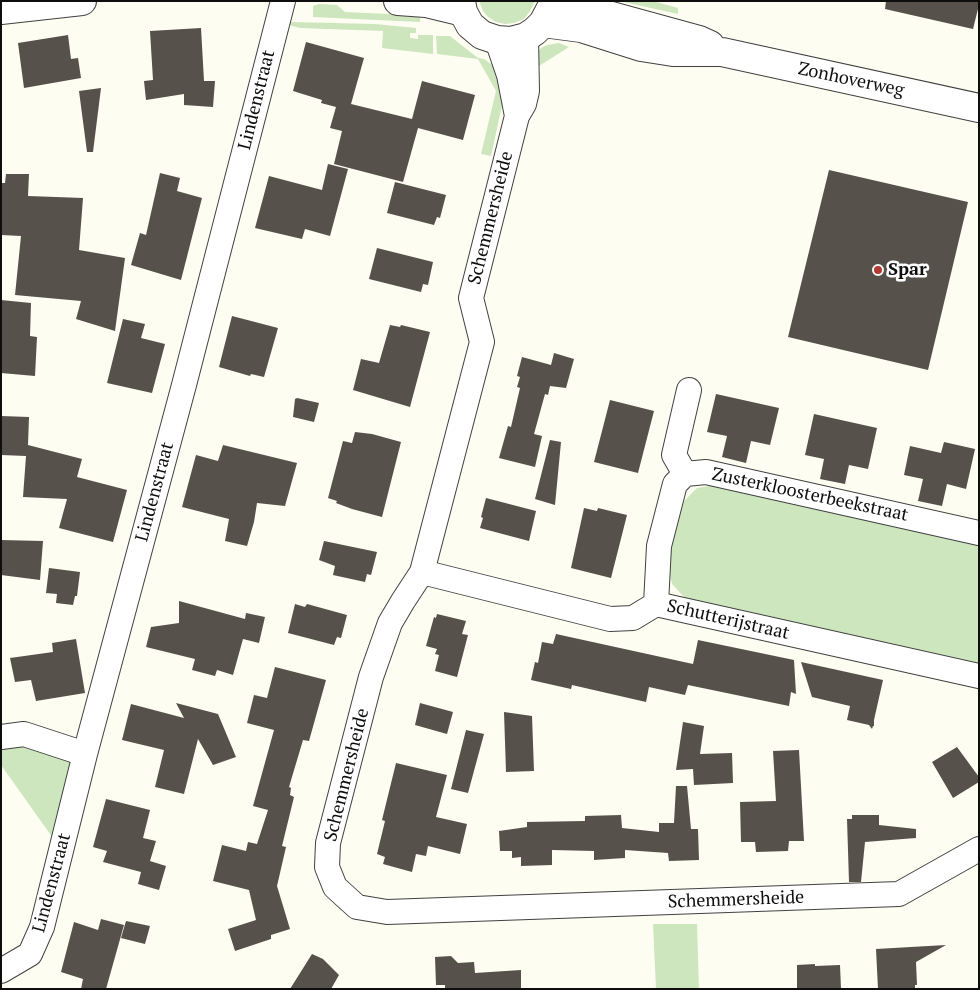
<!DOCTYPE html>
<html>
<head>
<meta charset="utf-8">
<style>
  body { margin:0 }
  #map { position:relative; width:980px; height:990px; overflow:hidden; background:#fefdf1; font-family:"PT Serif",serif }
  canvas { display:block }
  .frame { position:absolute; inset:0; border:2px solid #0e0e0e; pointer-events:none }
</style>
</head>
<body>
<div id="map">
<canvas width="980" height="990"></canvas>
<div class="frame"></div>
</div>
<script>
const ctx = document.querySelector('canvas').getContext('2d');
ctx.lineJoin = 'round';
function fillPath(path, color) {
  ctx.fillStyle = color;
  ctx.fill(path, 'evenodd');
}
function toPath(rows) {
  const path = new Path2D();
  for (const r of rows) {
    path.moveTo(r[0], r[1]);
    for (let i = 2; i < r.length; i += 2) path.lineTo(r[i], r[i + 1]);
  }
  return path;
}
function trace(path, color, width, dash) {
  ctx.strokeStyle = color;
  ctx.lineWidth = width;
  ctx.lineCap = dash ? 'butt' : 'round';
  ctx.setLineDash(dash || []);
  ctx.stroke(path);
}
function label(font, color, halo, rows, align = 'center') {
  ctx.font = font + ' "PT Serif",serif';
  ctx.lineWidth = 5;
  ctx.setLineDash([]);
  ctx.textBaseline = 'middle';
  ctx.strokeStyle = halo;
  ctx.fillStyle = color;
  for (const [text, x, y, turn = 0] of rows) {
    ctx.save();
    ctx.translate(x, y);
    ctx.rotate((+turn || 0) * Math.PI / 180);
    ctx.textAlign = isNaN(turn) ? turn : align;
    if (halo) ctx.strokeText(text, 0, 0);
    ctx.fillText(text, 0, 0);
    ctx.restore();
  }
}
const green = toPath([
  [479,1,535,1,530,11,524,19,514,23,505,24,496,22,488,17,483,11],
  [619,1,653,1,678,8,678,14],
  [319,4,337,5,345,12,388,14,396,8,420,9,420,22,313,17,313,6],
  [291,22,375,24,416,28,416,33,410,33,410,38,418,39,418,35,433,35,433,54,382,48,383,31,300,28,289,25],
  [436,36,450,36,478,58,484,59,495,67,503,101,491,156,481,154,496,91,478,59,437,54],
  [559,43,569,47,539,66,533,66,535,55,541,48,547,45],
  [721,484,979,541,979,664,685,598,672,584,668,566,676,527,684,501,697,488],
  [22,744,70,761,73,776,55,841,1,765,1,747],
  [653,924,697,924,699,989,656,989]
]);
const building = toPath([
  [886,1,979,1,979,5,973,29,885,9],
  [201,28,204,81,215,81,213,107,184,105,184,94,146,100,144,81,153,80,150,31],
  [68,35,71,59,78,58,81,78,24,88,18,43],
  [306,42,364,58,351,104,412,119,422,81,475,95,463,140,418,128,403,182,334,164,342,131,330,128,336,107,321,103,322,100,293,91],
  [101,88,93,152,87,152,79,91],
  [328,164,348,169,330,236,305,229,302,239,255,228,269,176,322,190],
  [829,170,968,202,928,370,788,337],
  [160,173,180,178,177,191,202,198,181,280,131,265,140,233,146,235],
  [6,174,29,174,28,196,83,198,79,250,125,258,115,331,76,319,81,301,15,295,21,236,1,235,1,183,5,183],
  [395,182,446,195,440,218,437,217,434,225,387,213],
  [377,248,433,262,428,285,423,284,421,292,369,279],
  [1,300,31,303,30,336,37,337,35,376,1,373],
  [232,316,278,328,264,377,251,374,250,376,219,367],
  [123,319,145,324,141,338,165,344,152,393,107,383],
  [390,325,400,327,401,325,430,332,410,407,353,390,361,359,379,363],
  [554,353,574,359,566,388,550,386,548,395,545,394,534,434,542,436,535,467,499,458,508,426,511,427,520,388,517,387,520,377,517,376,522,357,551,365],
  [716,394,779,408,770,445,751,441,746,463,722,457,727,436,707,432],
  [297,398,319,403,314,422,293,417,295,399],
  [610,400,654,411,638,473,594,462],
  [814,414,877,428,868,469,849,465,845,484,820,479,824,459,805,455],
  [1,416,29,417,28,445,82,459,77,477,127,490,113,542,59,528,67,499,23,497,26,456,1,455],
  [355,432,372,434,401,442,382,517,352,509,336,503,337,501,328,498,343,441,352,443],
  [550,440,561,442,555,505,535,499],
  [944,442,975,449,966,489,947,484,942,506,918,501,923,479,904,475,910,446,941,453],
  [223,445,297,463,285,506,257,503,254,522,247,546,225,541,229,519,182,507,196,455,218,461],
  [486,498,536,511,529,541,480,528,483,518,481,517],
  [584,508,597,511,598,508,627,515,611,578,571,568],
  [1,540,43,541,40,580,1,575],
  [324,541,377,552,371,575,367,574,365,582,333,575,335,566,319,560],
  [49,568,80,572,77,596,75,596,73,605,56,603,57,594,46,593],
  [179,601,245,619,246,613,265,617,259,643,243,639,233,675,217,670,215,676,192,670,195,659,146,647,151,627,179,623],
  [295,604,305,607,307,604,347,615,341,638,337,637,334,645,288,633],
  [437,614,466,621,462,634,468,635,457,677,435,671,439,655,435,654,437,649,426,646,434,617,436,618],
  [556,634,693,664,698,640,794,660,796,694,791,692,789,706,688,685,685,695,649,687,646,702,572,685,571,689,531,680,535,662,538,663,542,642,553,644],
  [76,639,85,693,36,701,31,680,15,682,10,658,53,652,52,643],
  [801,662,883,680,874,720,874,726,873,726,872,729,869,725,847,720,850,706,812,697],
  [275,667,326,680,309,741,303,740,289,787,291,788,290,795,294,797,282,846,286,847,277,886,290,929,271,935,271,939,235,951,228,929,256,920,249,890,213,881,222,845,246,851,248,842,257,844,268,810,253,806,274,730,247,723,254,695,267,698],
  [176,703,218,714,236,757,213,765,198,739,184,794,155,787,164,750,122,740,131,704,184,718],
  [420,703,453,712,447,734,415,725],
  [504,712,532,716,534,771,506,772],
  [683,722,704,726,700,754,732,753,733,783,694,785,693,769,676,770],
  [466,730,484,734,468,793,451,789],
  [957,747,979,777,979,782,953,798,932,762],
  [799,750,804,841,789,841,788,851,756,852,755,842,741,842,740,802,776,801,773,751],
  [396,763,447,775,436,817,467,824,460,854,428,846,426,856,416,854,412,872,383,864,385,857,377,854,385,821,382,820],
  [676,786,687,786,691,829,698,829,699,860,669,861,668,853,625,850,625,858,594,860,594,851,552,850,552,865,521,866,521,857,512,858,512,851,500,851,499,831,527,827,527,822,585,821,585,816,621,815,622,828,659,832,659,823,674,823],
  [106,799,150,810,143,838,156,841,150,861,166,866,159,890,138,884,141,872,103,862,107,851,93,847],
  [852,815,879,815,879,825,916,829,916,838,865,842,861,882,849,882,847,819,852,819],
  [101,919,124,925,106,989,81,989,83,979,61,972,74,922,98,930],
  [126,921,150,926,145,944,121,938],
  [946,945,916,962,917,985,915,985,915,989,878,989,876,949],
  [312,954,323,959,339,975,331,989,290,989],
  [451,956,458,963,474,962,475,973,521,970,521,989,445,989,445,985,436,985,435,957],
  [815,964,815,966,840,965,841,989,797,989,797,965]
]);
const minor = toPath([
  [526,37,527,91,524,104,517,116,471,298,482,342,422,572,403,601,390,623,371,677,328,843,327,867,335,887,357,907,387,912,899,894,979,849],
  [497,40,509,75,517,116],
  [685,474,674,455,689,390],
  [422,572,610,619,633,618,656,604,979,676],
  [656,604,659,546,675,484,685,474,706,472,979,533],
  [1,737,24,734,85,754],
  [1,971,30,954,42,927,85,754,184,385,283,1]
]);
const tertiary = toPath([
  [398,1,426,3,463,12],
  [461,1,463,12,470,25,482,35,497,40,511,41,526,37,535,31,543,23,551,8],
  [569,1,586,9,699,40,710,45],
  [1,10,82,1],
  [543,23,581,28,641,47,673,52,722,52,979,108]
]);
const markers = [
  [878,270,5,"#b33a31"]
];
const streetNames = [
  ["Zonhoverweg",851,80,12],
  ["Lindenstraat",257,100,-76],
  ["Schemmersheide",491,218,-76],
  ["Lindenstraat",155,492,-75],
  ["Zusterkloosterbeekstraat",810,495,12],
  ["Schutterijstraat",728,620,13],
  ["Schemmersheide",347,775,-76],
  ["Lindenstraat",52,883,-75],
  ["Schemmersheide",736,900,-2]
];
const poiNames = [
  ["Spar",888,270]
];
fillPath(green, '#cde6bd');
fillPath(building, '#56514b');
trace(minor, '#414141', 26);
trace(tertiary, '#414141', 30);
trace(minor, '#fff', 24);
trace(tertiary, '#fff', 28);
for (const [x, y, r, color] of markers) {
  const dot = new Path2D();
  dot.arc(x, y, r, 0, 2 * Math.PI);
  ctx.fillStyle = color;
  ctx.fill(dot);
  trace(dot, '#fff', 2);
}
label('18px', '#0e0e0e', '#fff', streetNames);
label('bold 18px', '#0e0e0e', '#fff', poiNames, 'left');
</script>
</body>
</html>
